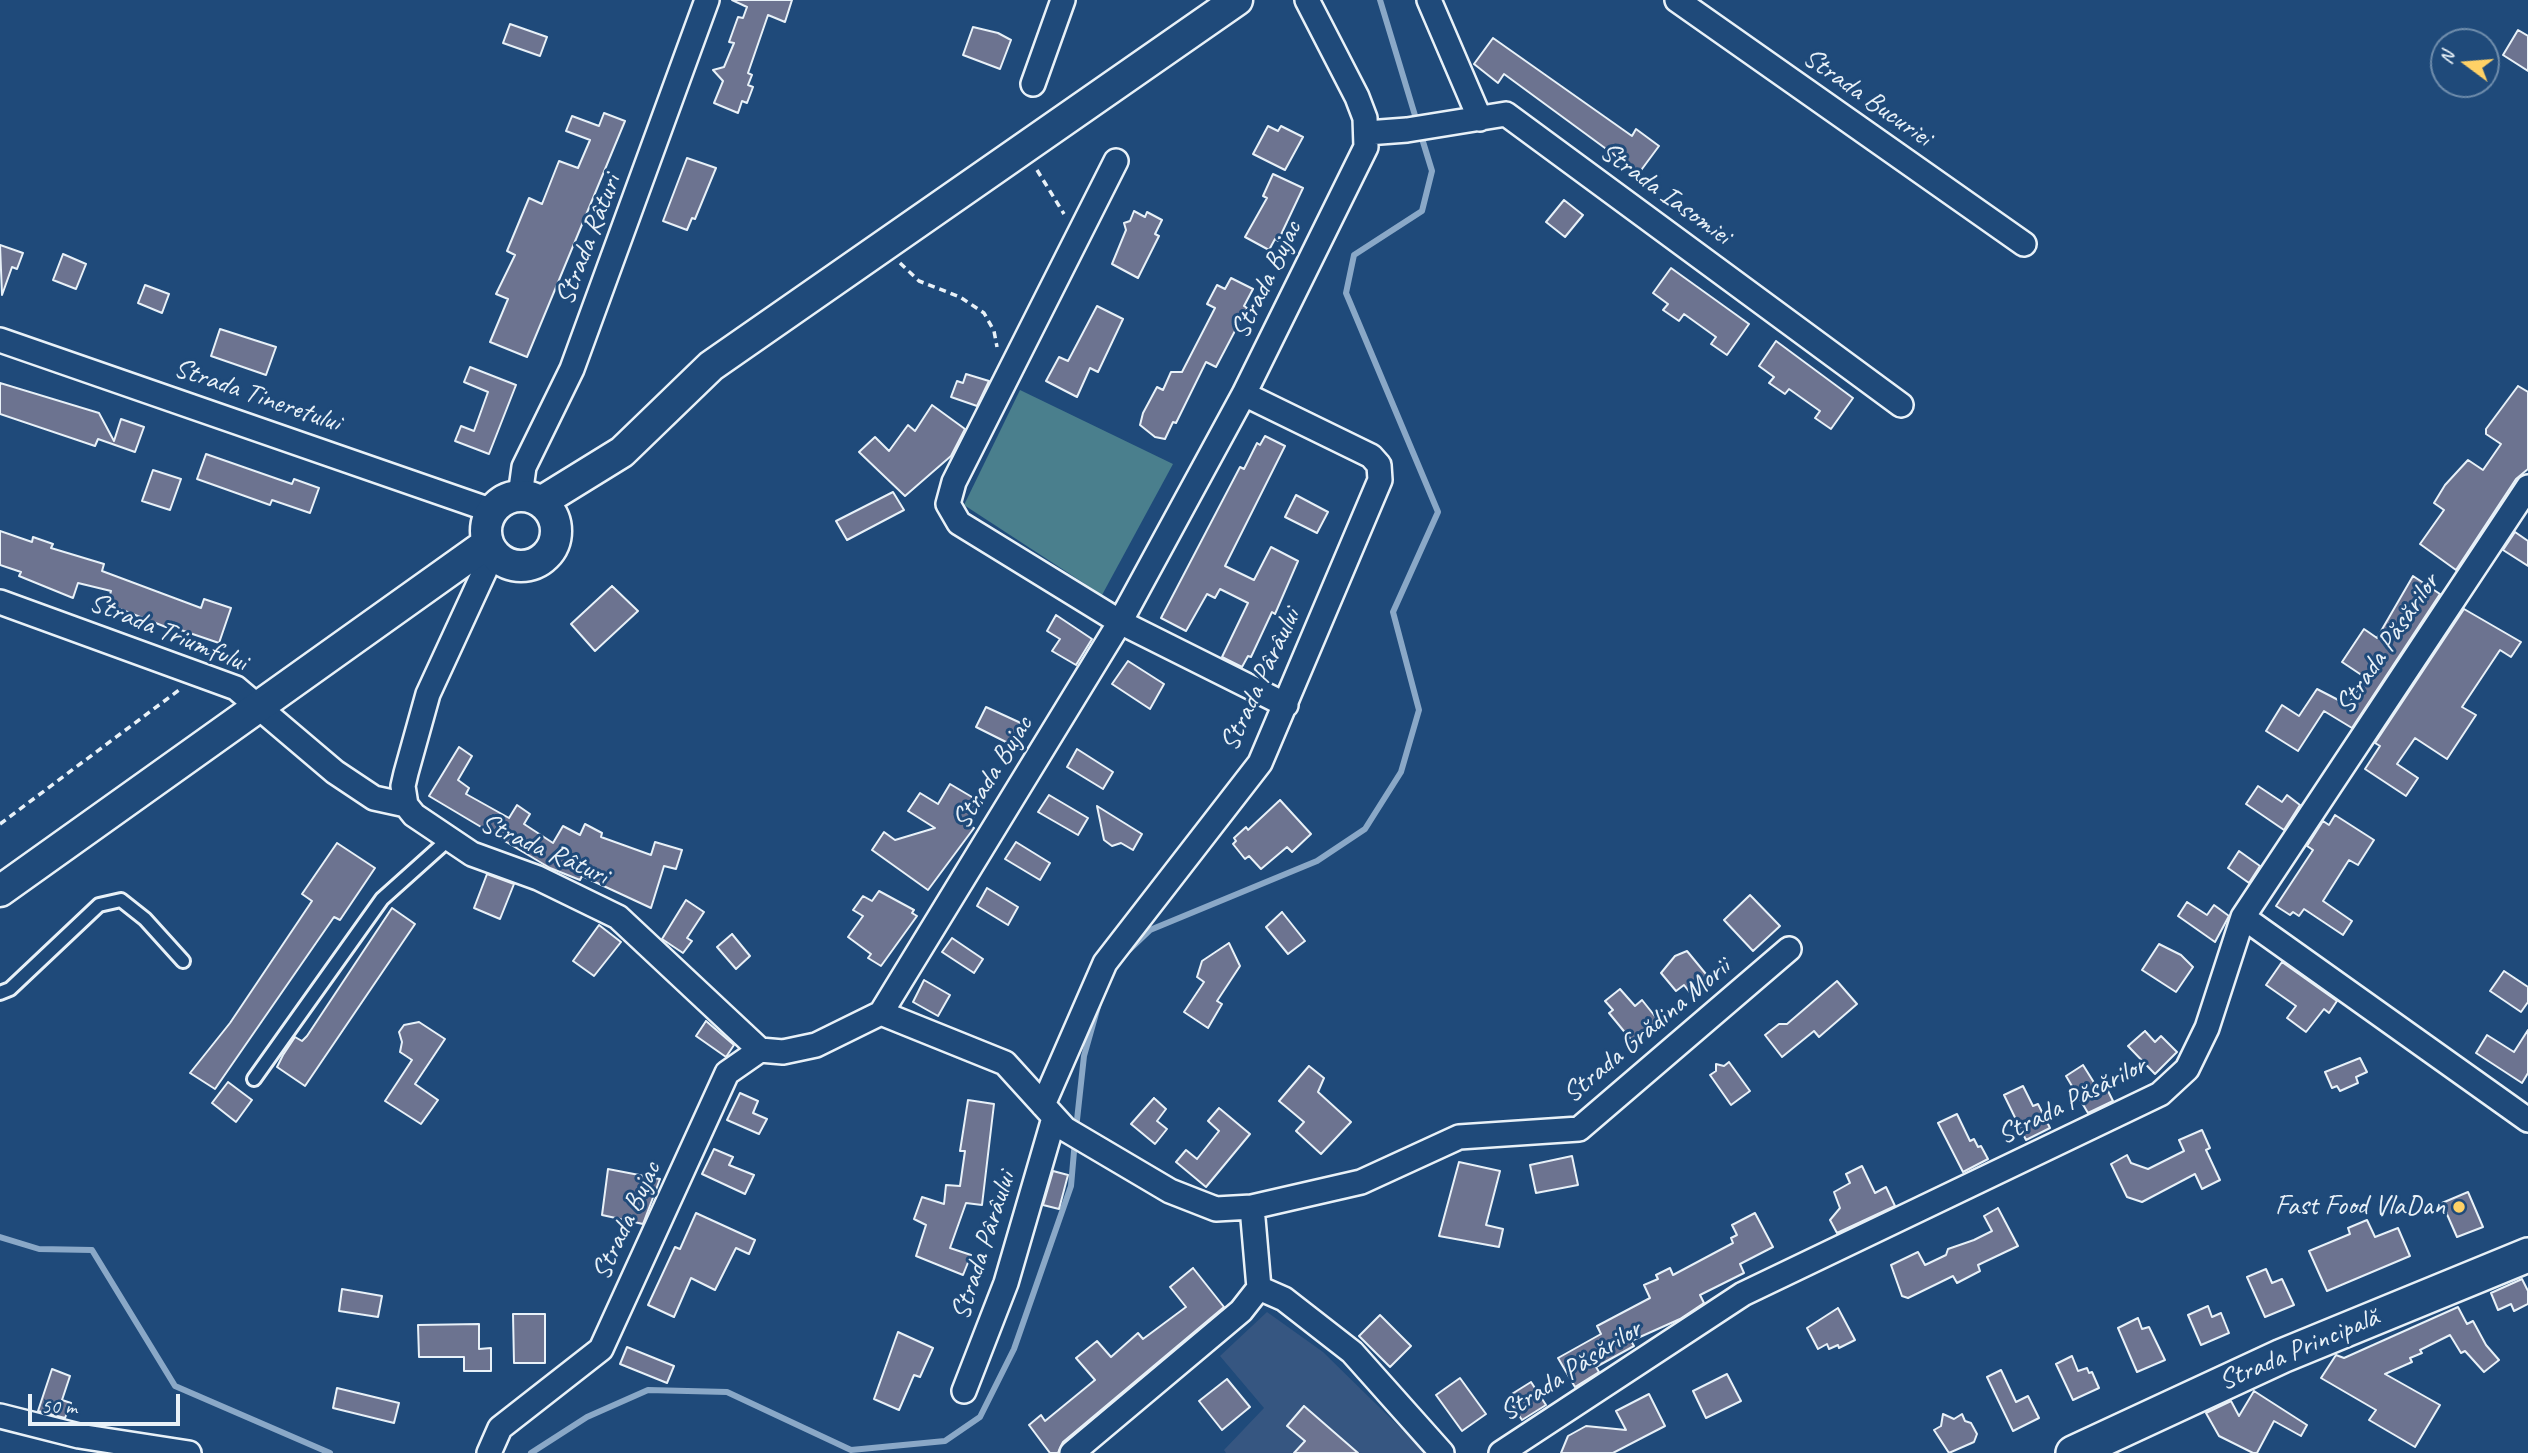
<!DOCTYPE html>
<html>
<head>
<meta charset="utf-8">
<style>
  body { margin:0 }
  #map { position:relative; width:2528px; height:1453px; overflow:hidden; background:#1f4a7a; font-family:Caveat,sans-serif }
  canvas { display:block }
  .north { position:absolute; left:2430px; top:28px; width:70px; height:70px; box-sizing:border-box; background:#1f4a7a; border:2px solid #6f8dac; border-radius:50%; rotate:286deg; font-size:19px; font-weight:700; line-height:28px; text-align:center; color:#e8f1f8 }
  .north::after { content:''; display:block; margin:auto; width:24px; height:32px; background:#ffd166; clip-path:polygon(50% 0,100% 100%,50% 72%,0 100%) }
  .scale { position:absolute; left:28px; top:1394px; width:152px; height:32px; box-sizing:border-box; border:4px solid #e8f1f8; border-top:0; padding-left:9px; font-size:21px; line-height:24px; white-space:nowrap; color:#e8f1f8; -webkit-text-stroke:5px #1f4a7a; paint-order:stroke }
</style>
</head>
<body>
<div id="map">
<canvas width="2528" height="1453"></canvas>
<div class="north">N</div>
<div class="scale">50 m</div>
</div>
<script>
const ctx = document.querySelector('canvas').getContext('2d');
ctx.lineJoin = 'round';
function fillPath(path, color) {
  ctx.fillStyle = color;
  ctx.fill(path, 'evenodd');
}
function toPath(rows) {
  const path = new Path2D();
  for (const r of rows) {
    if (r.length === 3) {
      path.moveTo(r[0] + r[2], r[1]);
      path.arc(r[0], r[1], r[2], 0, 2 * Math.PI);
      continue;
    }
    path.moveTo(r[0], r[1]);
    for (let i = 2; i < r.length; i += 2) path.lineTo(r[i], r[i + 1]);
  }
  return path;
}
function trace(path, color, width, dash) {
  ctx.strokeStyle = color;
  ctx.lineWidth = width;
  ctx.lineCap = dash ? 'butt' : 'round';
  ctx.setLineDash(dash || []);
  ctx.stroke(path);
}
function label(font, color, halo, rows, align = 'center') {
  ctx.font = font + ' Caveat,sans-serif';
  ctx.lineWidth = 6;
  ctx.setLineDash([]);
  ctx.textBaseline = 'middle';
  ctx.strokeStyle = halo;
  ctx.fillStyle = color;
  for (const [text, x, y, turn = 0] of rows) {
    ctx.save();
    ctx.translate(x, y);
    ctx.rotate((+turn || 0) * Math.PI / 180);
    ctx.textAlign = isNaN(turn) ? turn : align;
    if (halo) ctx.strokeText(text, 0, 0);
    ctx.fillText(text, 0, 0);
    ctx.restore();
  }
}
const built = toPath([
  [1267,1312,1323,1352,1426,1453,1226,1453,1224,1450,1264,1408,1220,1356]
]);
const green = toPath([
  [1020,390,1173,464,1102,595,964,505]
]);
const stream = toPath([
  [1380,0,1417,122],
  [1129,950,1150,930,1317,861,1365,829,1401,772,1419,710,1393,612,1438,512,1346,293,1354,255,1422,211,1432,171,1420,132],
  [1076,1129,1084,1056,1099,1003],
  [0,1237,39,1249,92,1250,175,1386,330,1453],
  [531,1453,587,1417,648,1390,727,1392,851,1450,945,1441,980,1417,1014,1349,1071,1186,1075,1140]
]);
const building = toPath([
  [732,0,792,0,785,22,768,15,748,73,752,75,748,85,753,87,747,103,742,101,738,113,714,103,723,81,713,70,724,67,734,43,729,42,738,17,743,18,747,7,732,0],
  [510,24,547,37,540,56,503,43,510,24],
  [973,27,998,33,1011,40,1000,69,963,55,973,27],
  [2518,30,2528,36,2528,71,2503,55,2518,30],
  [1493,38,1632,136,1636,129,1659,146,1639,173,1504,74,1498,83,1474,64,1493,38],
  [604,113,625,121,527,357,490,342,508,299,496,294,515,255,507,251,529,198,542,204,559,161,578,168,590,140,566,131,572,116,599,126,604,113],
  [1268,126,1278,131,1281,126,1303,137,1285,170,1253,154,1268,126],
  [687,158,716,168,695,219,692,218,687,230,663,221,687,158],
  [1273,174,1303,188,1278,241,1275,239,1269,250,1245,237,1267,198,1263,196,1273,174],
  [1564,200,1583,215,1565,237,1546,222,1564,200],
  [1134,211,1145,217,1147,212,1162,220,1155,234,1159,236,1138,278,1112,264,1126,230,1124,223,1130,221,1134,211],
  [0,245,23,253,17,269,12,267,2,295,0,245],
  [63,254,86,264,76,289,53,280,63,254],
  [1671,268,1749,324,1727,355,1711,344,1716,337,1684,314,1679,321,1663,310,1668,304,1653,293,1671,268],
  [1231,278,1253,289,1244,306,1247,308,1216,367,1206,362,1176,423,1173,422,1165,439,1155,437,1140,425,1143,413,1157,387,1163,390,1171,372,1182,372,1215,308,1207,304,1217,285,1225,289,1231,278],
  [145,285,169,294,162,313,138,303,145,285],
  [1097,306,1123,319,1098,372,1090,368,1077,397,1046,381,1059,357,1068,361,1097,306],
  [220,329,276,347,266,375,211,356,220,329],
  [1776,341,1853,398,1831,429,1815,418,1820,411,1789,389,1785,394,1769,383,1774,377,1759,366,1776,341],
  [470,367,516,385,489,454,455,441,461,426,474,431,488,392,464,382,470,367],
  [966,374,989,381,977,406,951,397,957,381,963,383,966,374],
  [0,383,99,413,114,441,121,419,144,427,135,452,98,439,95,446,0,414,0,383],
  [2518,386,2528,392,2528,469,2516,479,2456,570,2420,544,2444,510,2434,503,2445,485,2468,460,2483,470,2501,444,2486,434,2486,429,2518,386],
  [932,405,965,429,951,456,905,496,859,452,875,437,889,451,908,425,915,431,932,405],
  [1265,436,1285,446,1225,566,1254,580,1271,547,1298,561,1275,614,1272,612,1251,657,1248,656,1242,667,1222,657,1248,603,1220,589,1215,598,1207,594,1186,631,1161,618,1240,467,1244,469,1257,443,1260,445,1265,436],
  [206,454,292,484,294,479,319,488,310,513,272,500,270,505,197,479,206,454],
  [153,470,181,479,170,510,142,501,153,470],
  [893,492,904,510,847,540,836,521,893,492],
  [1296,495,1328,512,1317,533,1285,517,1296,495],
  [0,531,32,542,33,537,53,544,51,548,104,564,102,571,201,608,204,599,231,608,219,643,172,627,171,629,107,604,111,591,78,583,73,598,19,576,21,572,0,565,0,531],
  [2515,532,2528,541,2528,566,2503,550,2515,532],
  [2413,576,2440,594,2352,728,2324,711,2298,751,2266,731,2282,705,2299,716,2317,689,2348,705,2366,678,2342,662,2364,629,2377,638,2413,576],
  [612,586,638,611,595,651,571,624,612,586],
  [2464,609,2521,642,2511,657,2500,650,2462,707,2476,715,2447,759,2415,738,2397,764,2418,778,2406,796,2365,769,2380,746,2375,743,2464,609],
  [1056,615,1092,639,1076,665,1052,651,1060,639,1047,631,1056,615],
  [1128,661,1164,684,1150,709,1112,684,1128,661],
  [986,707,1023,724,1012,745,976,727,986,707],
  [459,747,472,756,458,780,469,788,466,794,509,818,517,805,530,814,524,824,553,843,563,826,580,835,585,824,602,833,601,837,651,855,655,842,682,850,676,869,664,866,651,908,582,876,580,880,550,868,429,796,459,747],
  [1077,749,1113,772,1103,789,1067,767,1077,749],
  [950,784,982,803,969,825,974,828,928,890,872,850,884,832,895,840,935,828,908,811,920,793,938,804,950,784],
  [2258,786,2282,802,2287,795,2300,805,2284,830,2246,804,2258,786],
  [1049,795,1088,818,1078,835,1038,812,1049,795],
  [1280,800,1311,834,1292,852,1287,847,1261,869,1249,856,1245,859,1233,844,1236,841,1234,838,1246,827,1248,830,1280,800],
  [1097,806,1142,834,1133,850,1121,843,1112,846,1104,840,1097,806],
  [2335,815,2374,840,2358,865,2349,860,2323,901,2352,921,2343,935,2304,909,2299,916,2293,912,2290,915,2276,906,2313,850,2307,846,2323,821,2329,825,2335,815],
  [1016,842,1050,863,1040,880,1005,859,1016,842],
  [337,843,375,868,340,920,334,917,215,1089,190,1073,230,1023,312,901,302,894,337,843],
  [2239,851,2260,866,2249,883,2228,868,2239,851],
  [487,874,514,884,500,919,474,908,487,874],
  [987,888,1018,907,1008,925,977,906,987,888],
  [879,891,914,910,912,913,917,916,881,966,868,958,871,954,848,937,863,916,853,910,863,896,872,901,879,891],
  [1750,895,1780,926,1753,951,1724,920,1750,895],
  [686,900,704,912,687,938,692,941,683,953,662,939,686,900],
  [2187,902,2207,915,2214,905,2229,916,2215,942,2178,916,2187,902],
  [392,908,415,924,305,1086,277,1067,283,1055,295,1037,302,1041,307,1036,392,908],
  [1282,912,1305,941,1288,954,1266,927,1282,912],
  [599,925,621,942,594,976,573,961,599,925],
  [732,934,750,956,736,969,717,947,732,934],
  [952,938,983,959,974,973,942,952,952,938],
  [1229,943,1240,966,1217,1001,1222,1004,1208,1028,1184,1012,1204,982,1197,977,1202,961,1229,943],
  [2159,944,2181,955,2193,967,2176,992,2142,970,2159,944],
  [1687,951,1710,979,1702,990,1691,994,1684,985,1676,991,1661,973,1675,956,1687,951],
  [2282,962,2337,1001,2329,1013,2324,1009,2306,1032,2287,1018,2296,1006,2266,985,2282,962],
  [2504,971,2528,987,2528,1002,2521,1012,2490,991,2504,971],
  [924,980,950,995,938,1016,913,1002,924,980],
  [1837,981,1857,1004,1819,1037,1814,1031,1782,1057,1765,1035,1779,1024,1787,1024,1837,981],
  [1620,989,1635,1006,1642,1000,1658,1020,1632,1041,1609,1013,1613,1010,1605,1001,1620,989],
  [706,1021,734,1045,726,1057,696,1036,706,1021],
  [419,1022,445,1039,415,1084,438,1100,421,1124,385,1101,412,1060,400,1052,402,1042,399,1032,404,1025,419,1022],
  [2528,1030,2528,1073,2522,1083,2476,1053,2487,1035,2514,1052,2528,1030],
  [2145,1031,2155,1042,2161,1036,2177,1052,2155,1074,2128,1046,2145,1031],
  [2360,1058,2367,1072,2356,1077,2358,1083,2340,1091,2337,1086,2332,1088,2325,1072,2360,1058],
  [1729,1062,1750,1091,1731,1105,1710,1075,1716,1071,1716,1064,1724,1066,1729,1062],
  [2083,1065,2098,1089,2105,1085,2113,1101,2088,1113,2066,1076,2083,1065],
  [1309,1066,1324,1078,1318,1092,1351,1122,1321,1154,1296,1131,1304,1122,1279,1101,1309,1066],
  [228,1082,252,1100,236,1122,212,1103,228,1082],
  [2023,1086,2033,1106,2038,1104,2050,1128,2026,1140,2004,1095,2023,1086],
  [740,1093,758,1101,753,1113,767,1119,759,1134,727,1120,740,1093],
  [1154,1098,1166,1109,1157,1121,1167,1129,1155,1144,1131,1124,1154,1098],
  [968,1100,994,1104,982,1205,966,1203,950,1248,971,1255,963,1275,916,1256,926,1225,914,1219,922,1197,944,1204,946,1185,960,1186,965,1151,960,1151,968,1100],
  [1219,1108,1250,1134,1206,1187,1176,1162,1186,1150,1197,1159,1219,1131,1208,1121,1219,1108],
  [1957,1114,1970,1141,1974,1139,1978,1147,1981,1146,1988,1159,1963,1172,1938,1123,1957,1114],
  [2202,1130,2210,1148,2206,1150,2220,1180,2202,1189,2195,1174,2142,1202,2127,1197,2111,1164,2127,1155,2131,1163,2148,1169,2184,1151,2179,1140,2202,1130],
  [714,1149,733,1157,729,1165,754,1175,745,1194,702,1174,714,1149],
  [1572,1156,1578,1185,1536,1193,1530,1165,1572,1156],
  [1459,1162,1500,1171,1486,1225,1503,1229,1499,1247,1439,1236,1459,1162],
  [1862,1166,1875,1193,1886,1187,1895,1206,1837,1233,1830,1220,1840,1208,1834,1192,1850,1183,1846,1174,1862,1166],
  [608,1169,660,1179,643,1224,602,1215,608,1169],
  [1053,1171,1068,1175,1059,1209,1043,1205,1053,1171],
  [2468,1192,2483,1227,2457,1237,2442,1203,2468,1192],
  [1998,1208,2018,1246,1978,1265,1980,1271,1957,1283,1953,1276,1908,1298,1902,1296,1891,1265,1918,1252,1925,1265,1946,1255,1948,1249,1974,1240,1992,1231,1984,1216,1998,1208],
  [696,1213,755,1240,749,1254,736,1248,715,1290,691,1278,674,1317,648,1305,675,1247,680,1249,696,1213],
  [1755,1213,1773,1247,1740,1264,1744,1273,1700,1295,1704,1303,1680,1319,1631,1341,1634,1346,1596,1367,1599,1372,1575,1387,1558,1358,1601,1334,1597,1326,1650,1298,1644,1285,1658,1279,1656,1275,1670,1268,1673,1275,1733,1243,1731,1238,1737,1235,1732,1225,1755,1213],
  [2367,1220,2375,1237,2398,1228,2410,1256,2327,1291,2309,1251,2350,1234,2348,1228,2367,1220],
  [1193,1268,1224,1307,1063,1442,1058,1453,1050,1453,1029,1425,1041,1415,1045,1421,1095,1380,1076,1358,1097,1341,1111,1357,1138,1333,1143,1339,1186,1307,1170,1287,1193,1268],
  [2266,1269,2272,1283,2282,1279,2294,1305,2265,1317,2247,1277,2266,1269],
  [2522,1279,2528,1291,2528,1304,2514,1311,2511,1304,2498,1310,2491,1293,2522,1279],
  [342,1289,382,1296,378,1317,339,1311,342,1289],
  [2208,1306,2212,1317,2221,1313,2229,1333,2201,1345,2188,1315,2208,1306],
  [2458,1307,2467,1324,2473,1321,2486,1345,2499,1360,2484,1372,2465,1351,2461,1353,2450,1335,2420,1350,2422,1353,2410,1358,2412,1362,2385,1374,2440,1405,2415,1447,2369,1420,2376,1410,2321,1378,2336,1355,2344,1358,2458,1307],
  [1838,1308,1855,1340,1839,1348,1838,1345,1829,1349,1827,1344,1818,1349,1807,1328,1838,1308],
  [513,1314,545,1314,545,1363,514,1363,513,1314],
  [1380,1315,1411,1346,1390,1367,1359,1336,1380,1315],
  [2138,1318,2142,1329,2149,1327,2165,1360,2137,1372,2118,1328,2138,1318],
  [479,1324,479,1349,491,1348,491,1371,464,1371,464,1357,419,1357,418,1325,479,1324],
  [898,1332,933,1348,920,1377,914,1375,899,1410,874,1399,898,1332],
  [627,1347,674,1366,667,1383,620,1364,627,1347],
  [2072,1356,2078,1371,2087,1368,2089,1373,2092,1372,2099,1388,2073,1400,2056,1364,2072,1356],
  [52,1369,70,1376,62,1400,71,1403,65,1418,38,1411,52,1369],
  [2001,1370,2016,1402,2028,1396,2039,1418,2013,1431,1987,1377,2001,1370],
  [1727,1374,1741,1401,1706,1418,1693,1391,1727,1374],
  [1460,1378,1486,1414,1462,1431,1436,1395,1460,1378],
  [1227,1379,1250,1407,1222,1430,1199,1401,1227,1379],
  [1531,1382,1546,1405,1522,1420,1507,1397,1531,1382],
  [337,1388,399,1403,394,1423,333,1408,337,1388],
  [2254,1391,2307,1425,2301,1436,2274,1421,2257,1453,2253,1453,2219,1436,2206,1413,2231,1401,2239,1416,2254,1391],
  [1649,1394,1665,1426,1613,1453,1561,1453,1568,1436,1586,1426,1626,1430,1616,1411,1649,1394],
  [1304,1406,1358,1453,1294,1453,1305,1441,1287,1426,1304,1406],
  [1943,1414,1954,1419,1962,1414,1965,1421,1971,1423,1977,1434,1974,1442,1949,1453,1934,1430,1941,1426,1943,1414]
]);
const path = toPath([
  [1037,170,1064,214],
  [900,263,919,281,960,297,984,313,994,331,997,347],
  [0,824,179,690]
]);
const service = toPath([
  [0,993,10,989,99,905,121,900,145,919,183,961],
  [254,1079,382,899,449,839]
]);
const minor = toPath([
  [1429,0,1480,119],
  [1677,0,2024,244],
  [1033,84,1063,0],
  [1367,133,1407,130,1506,114,1901,405],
  [1116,161,954,482,948,504,959,523,1120,622,1286,705],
  [0,340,493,511],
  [520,496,524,467,572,369,707,0],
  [493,553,428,694,406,773,403,786,406,805,414,815,472,854,538,878,618,917,760,1050],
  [0,602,236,688,335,772,374,798,406,805],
  [2243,917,2528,1120],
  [881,1013,1005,1063,1065,1129,1170,1191,1216,1209,1252,1207,1259,1288,1241,1311,1072,1453],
  [1043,1105,1105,963,1260,763,1380,480,1379,465,1371,456,1244,394],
  [1252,1207,1361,1182,1459,1137,1579,1129,1789,949],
  [1259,1288,1284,1299,1352,1352,1442,1453],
  [964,1391,1006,1283,1054,1118],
  [0,1416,79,1436,189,1453],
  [489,1453,500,1428,601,1349,727,1073,760,1050,783,1052,816,1045,881,1013,1120,622,1244,394,1366,147,1365,118,1357,97,1307,0],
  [1501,1453,1743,1294,2160,1094,2187,1069,2207,1028,2243,917,2528,487]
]);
const tertiary = toPath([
  [521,531,35],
  [541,502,622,452,711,366,1237,0],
  [0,891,488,543]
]);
const secondary = toPath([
  [2073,1453,2282,1356,2528,1255]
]);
const markers = [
  [2459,1207,7,"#ffd166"]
];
const streetNames = [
  ["Strada Bucuriei",1867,98,35],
  ["Strada Iasomiei",1665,194,36],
  ["Strada Râturi",589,240,-69],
  ["Strada Bujac",1267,280,-64],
  ["Strada Tineretului",257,396,19],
  ["Strada Triumfului",168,633,22],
  ["Strada Păsărilor",2388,644,-56],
  ["Strada Pârâului",1261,680,-65],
  ["Strada Bujac",993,773,-58],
  ["Strada Râturi",544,850,24],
  ["Strada Grădina Morii",1647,1031,-40],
  ["Strada Păsărilor",2072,1101,-27],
  ["Strada Bujac",627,1221,-65],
  ["Strada Pârâului",984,1246,-72],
  ["Strada Principală",2299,1350,-23],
  ["Strada Păsărilor",1571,1371,-33]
];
const poiNames = [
  ["Fast Food VlaDan",2445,1207]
];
fillPath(built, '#365681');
fillPath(green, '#4a7f8d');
trace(stream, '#8aa8c7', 6);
fillPath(building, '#6c7390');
trace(building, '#e8f1f8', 2);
trace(service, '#e8f1f8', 18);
trace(minor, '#e8f1f8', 28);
trace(tertiary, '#e8f1f8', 35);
trace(secondary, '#e8f1f8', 38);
trace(path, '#e8f1f8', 3.5, [7, 5]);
trace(service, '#1f4a7a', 12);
trace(minor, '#1f4a7a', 23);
trace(tertiary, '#1f4a7a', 30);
trace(secondary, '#1f4a7a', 33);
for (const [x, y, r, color] of markers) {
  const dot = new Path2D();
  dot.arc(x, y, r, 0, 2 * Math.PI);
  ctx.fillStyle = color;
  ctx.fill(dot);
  trace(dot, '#1f4a7a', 2.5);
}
label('28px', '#e8f1f8', '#1f4a7a', streetNames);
label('28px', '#e8f1f8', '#1f4a7a', poiNames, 'right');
</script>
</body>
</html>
